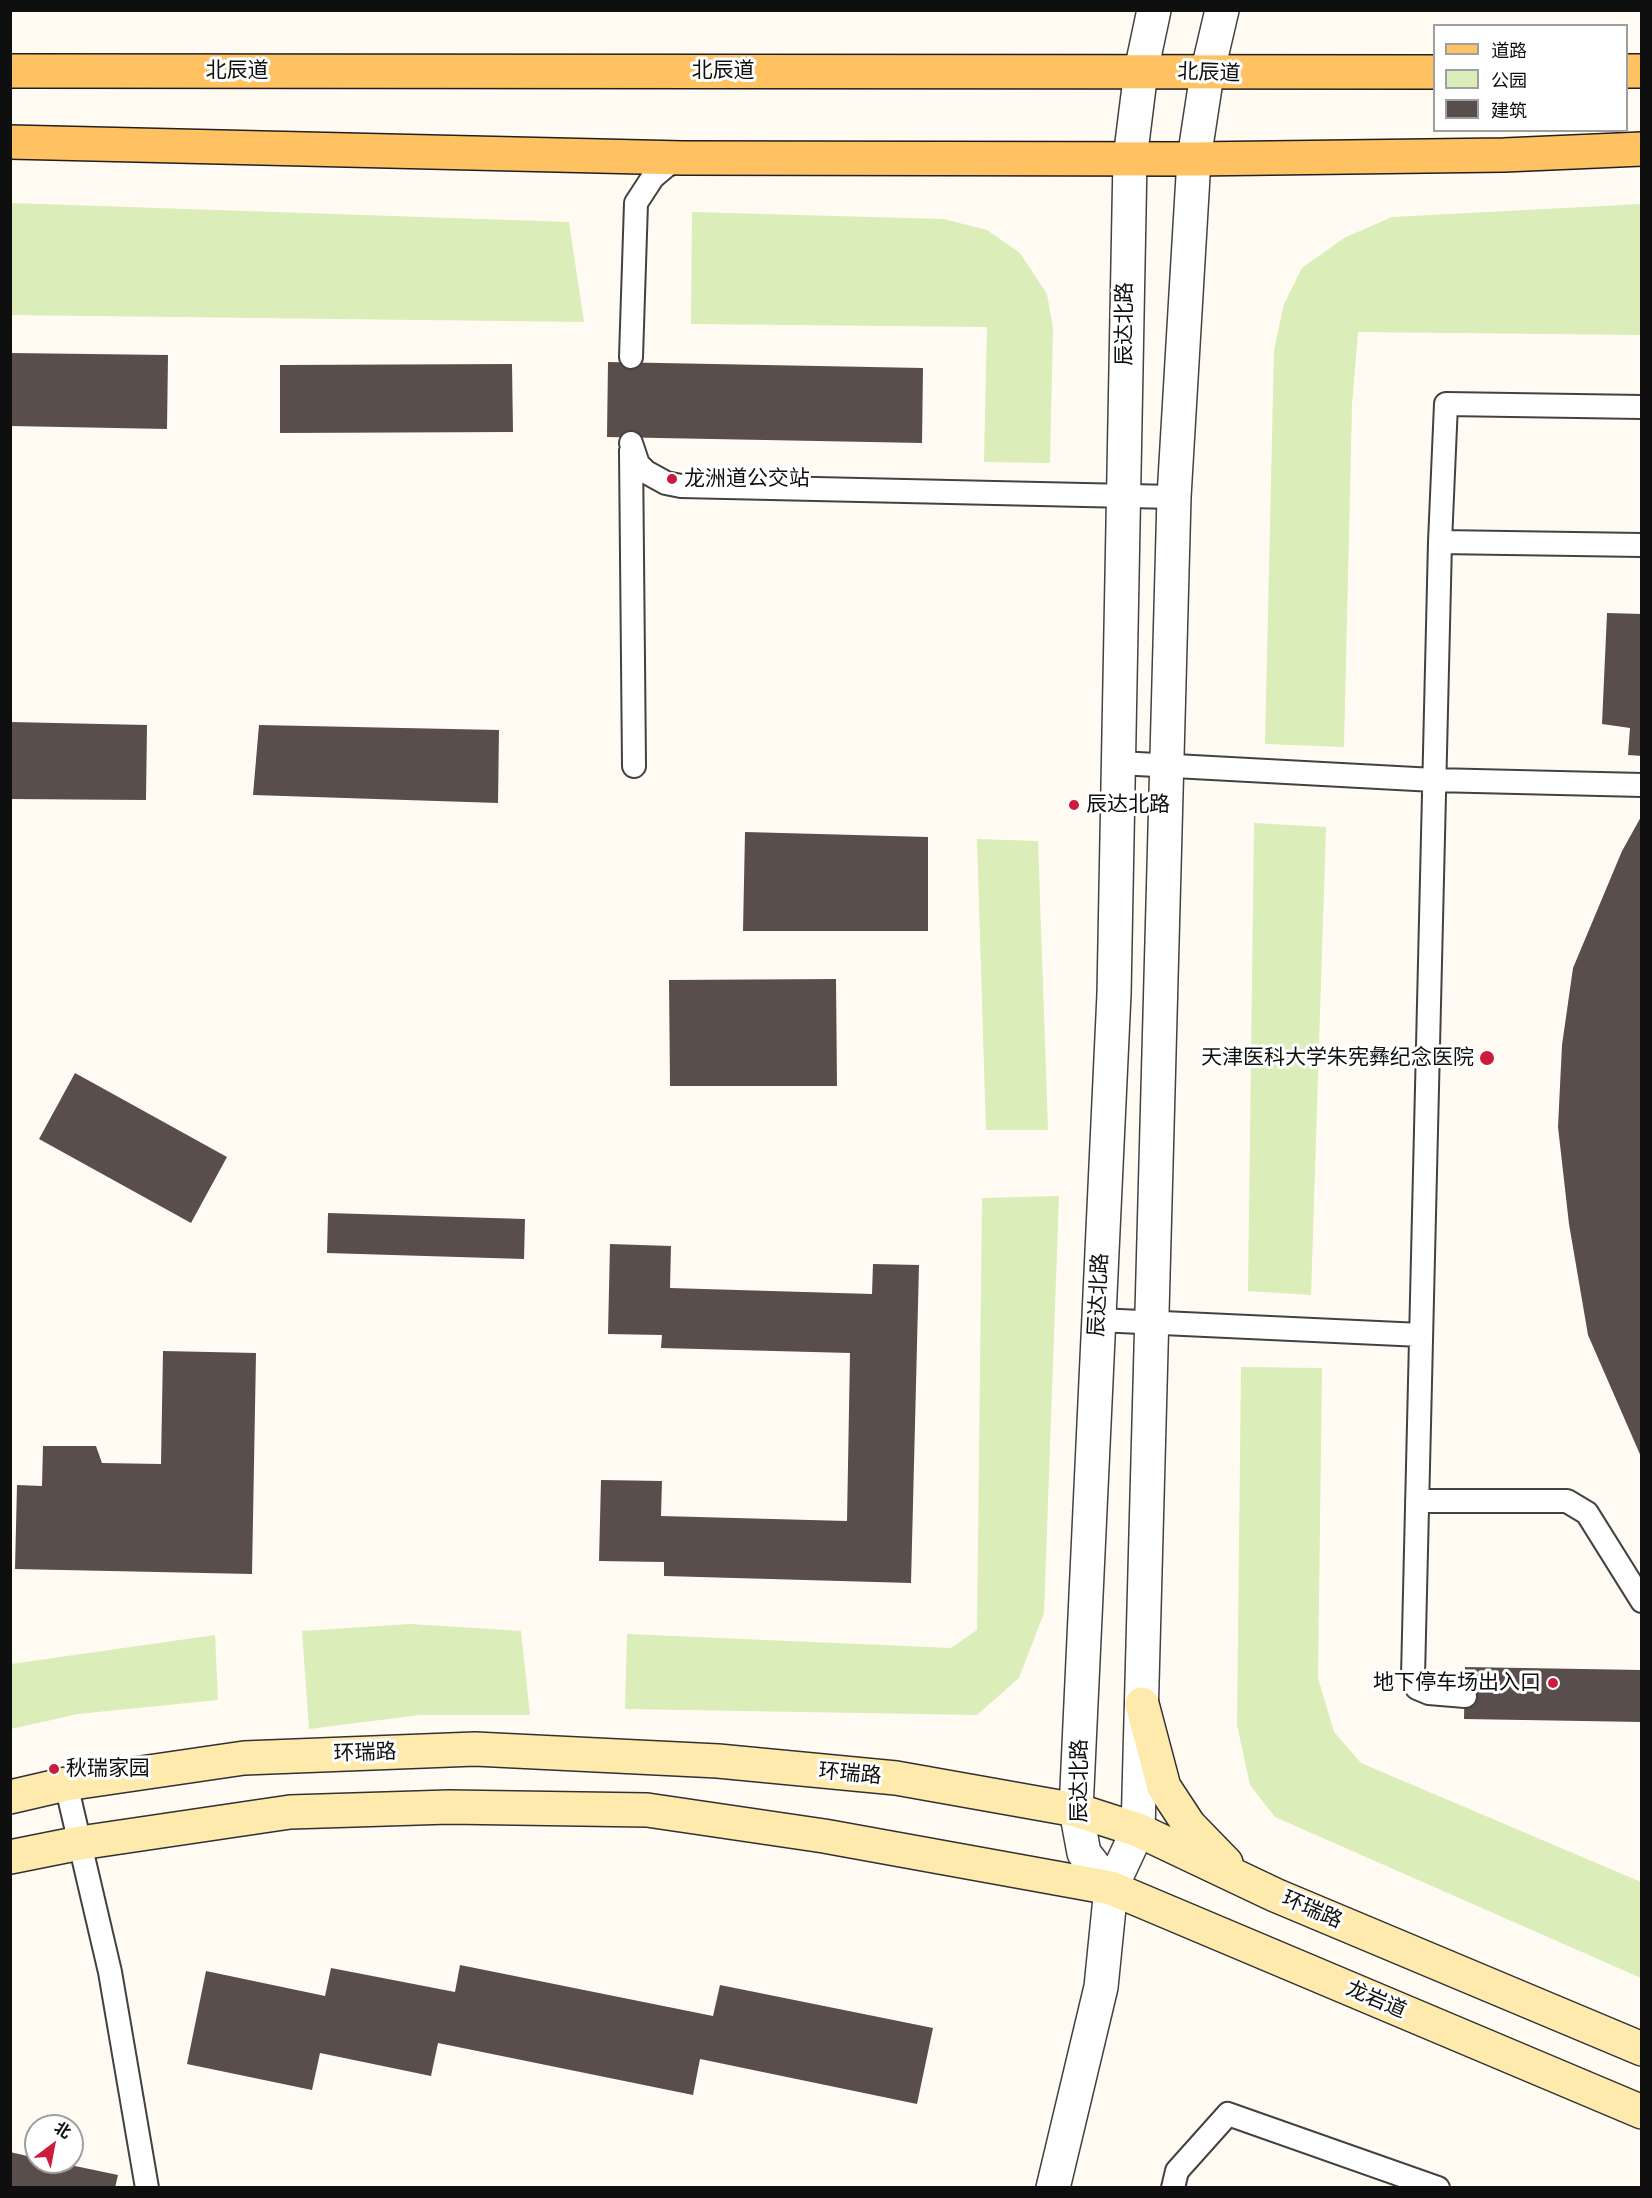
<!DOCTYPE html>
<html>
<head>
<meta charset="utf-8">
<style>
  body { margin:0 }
  #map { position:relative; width:1652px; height:2198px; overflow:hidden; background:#fffbf2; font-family:"Zilla Slab","Noto Sans SC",serif }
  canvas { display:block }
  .frame { position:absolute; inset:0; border:12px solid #0f0f0f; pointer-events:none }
  .legend { position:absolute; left:1433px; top:24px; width:195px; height:108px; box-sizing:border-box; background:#fff; border:2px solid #9f9f9f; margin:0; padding:8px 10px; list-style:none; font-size:18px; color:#0f0f0f }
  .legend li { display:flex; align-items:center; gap:12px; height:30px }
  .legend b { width:30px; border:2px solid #9f9f9f }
  .north { position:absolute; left:24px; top:2114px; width:60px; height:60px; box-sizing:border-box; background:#fff; border:2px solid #9f9f9f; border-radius:50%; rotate:32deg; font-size:16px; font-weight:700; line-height:24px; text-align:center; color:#0f0f0f }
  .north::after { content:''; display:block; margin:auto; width:21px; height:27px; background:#cb1c3e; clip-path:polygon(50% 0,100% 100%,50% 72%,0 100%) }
</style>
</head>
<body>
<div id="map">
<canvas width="1652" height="2198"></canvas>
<div class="frame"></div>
<ul class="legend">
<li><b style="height:8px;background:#ffc262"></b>道路</li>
<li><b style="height:16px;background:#dbedb8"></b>公园</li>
<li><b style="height:16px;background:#594e4b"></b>建筑</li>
</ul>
<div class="north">北</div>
</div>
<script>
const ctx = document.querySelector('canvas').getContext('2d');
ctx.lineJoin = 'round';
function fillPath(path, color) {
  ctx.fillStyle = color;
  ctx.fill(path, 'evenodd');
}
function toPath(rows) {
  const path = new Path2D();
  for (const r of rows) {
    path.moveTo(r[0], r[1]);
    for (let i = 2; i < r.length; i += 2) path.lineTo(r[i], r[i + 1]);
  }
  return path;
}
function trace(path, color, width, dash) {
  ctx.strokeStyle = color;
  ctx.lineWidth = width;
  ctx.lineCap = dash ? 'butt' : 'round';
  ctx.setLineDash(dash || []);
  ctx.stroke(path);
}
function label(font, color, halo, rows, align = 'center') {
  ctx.font = font + ' "Zilla Slab","Noto Sans SC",serif';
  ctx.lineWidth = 6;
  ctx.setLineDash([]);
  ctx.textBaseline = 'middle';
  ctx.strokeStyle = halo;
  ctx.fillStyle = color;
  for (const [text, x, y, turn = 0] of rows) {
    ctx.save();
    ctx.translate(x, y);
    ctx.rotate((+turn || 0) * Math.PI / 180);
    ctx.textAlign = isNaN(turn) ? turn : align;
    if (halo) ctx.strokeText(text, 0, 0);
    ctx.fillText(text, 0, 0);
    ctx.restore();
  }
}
const green = toPath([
  [11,203,569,222,584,322,11,315],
  [1641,204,1641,335,1358,332,1352,405,1344,747,1265,744,1274,350,1284,304,1302,268,1344,238,1392,217],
  [692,212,943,219,987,230,1020,253,1047,294,1053,328,1050,463,984,462,987,327,691,324],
  [1254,823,1326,827,1311,1295,1248,1291],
  [977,839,1038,841,1048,1130,986,1130],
  [1059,1196,1044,1613,1019,1678,977,1715,625,1709,627,1634,951,1648,977,1630,982,1198],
  [1241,1367,1322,1368,1318,1678,1334,1732,1361,1763,1641,1882,1641,1978,1275,1817,1250,1785,1237,1725],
  [410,1624,521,1631,530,1715,420,1715,309,1729,302,1631],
  [215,1635,218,1700,78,1714,11,1729,11,1664]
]);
const building = toPath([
  [10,353,168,355,167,429,10,426],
  [608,362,923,368,922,443,607,437],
  [512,364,513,432,280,433,280,365],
  [1607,613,1642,614,1642,756,1628,755,1630,728,1602,724],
  [10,722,147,725,146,800,10,799],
  [259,725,499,730,498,803,253,795],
  [1642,815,1642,1459,1588,1335,1569,1224,1558,1127,1562,1045,1573,968,1622,851],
  [745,832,928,837,928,931,743,931],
  [836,979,837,1086,670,1086,669,980],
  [75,1073,227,1157,191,1223,39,1139],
  [328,1213,525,1219,524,1259,327,1253],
  [610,1244,671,1246,670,1288,872,1294,873,1264,919,1265,911,1583,664,1576,664,1562,599,1561,601,1480,662,1481,661,1516,847,1521,850,1353,661,1348,662,1335,608,1334],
  [163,1351,256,1353,252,1574,15,1569,17,1485,42,1486,43,1446,96,1446,102,1463,161,1464],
  [1465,1667,1642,1670,1642,1722,1464,1719],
  [460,1965,713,2016,720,1985,933,2028,917,2104,700,2059,693,2095,438,2043,431,2076,320,2053,312,2090,187,2064,206,1971,325,1996,331,1968,455,1992],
  [10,2152,36,2158,36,2162,56,2162,118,2175,115,2188,10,2188]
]);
const service = toPath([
  [631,357,636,203,653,177,666,166,682,158],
  [631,443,638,464,646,472,666,483,681,486,1174,497],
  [631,451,634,766],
  [1440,542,1642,545],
  [1119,763,1434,780,1642,785],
  [1098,1320,1421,1335],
  [1417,1501,1567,1501,1587,1513,1642,1601],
  [1465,1696,1429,1693,1417,1688,1413,1676,1440,542,1446,404,1642,407],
  [66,1784,110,1972,147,2188],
  [1173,2188,1177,2171,1228,2114,1438,2188]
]);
const tertiary = toPath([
  [1111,1888,1084,1853,1076,1810,1114,994,1130,159,1141,71,1154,10],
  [1053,2188,1101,1987,1111,1888,1138,1830,1174,497,1194,159,1207,74,1222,10]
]);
const secondary = toPath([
  [1142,1704,1164,1787,1189,1825,1226,1863],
  [10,1797,66,1784,244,1758,475,1749,718,1761,896,1778,1076,1810,1138,1830,1275,1895,1642,2049],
  [10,1857,80,1843,290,1812,449,1807,647,1810,824,1836,1111,1888,1642,2112]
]);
const primary = toPath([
  [10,71,1434,72],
  [1626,71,1642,71],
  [10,142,683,158,1194,159,1504,155,1642,149]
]);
const markers = [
  [672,479,6,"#cb1c3e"],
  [1074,805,6,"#cb1c3e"],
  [1487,1058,8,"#cb1c3e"],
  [1553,1683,6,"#cb1c3e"],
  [54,1769,6,"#cb1c3e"]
];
const streetNames = [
  ["北辰道",237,71],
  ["北辰道",723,71],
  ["北辰道",1209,73,2],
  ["辰达北路",1125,324,-90],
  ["辰达北路",1099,1295,-87],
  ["环瑞路",365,1753,-2],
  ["环瑞路",850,1774,5],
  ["辰达北路",1080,1781,-90],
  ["环瑞路",1312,1910,23],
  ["龙岩道",1376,2000,23]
];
const poiNames = [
  ["龙洲道公交站",684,479],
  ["辰达北路",1086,805],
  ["天津医科大学朱宪彝纪念医院",1474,1058,"right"],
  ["地下停车场出入口",1541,1683,"right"],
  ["秋瑞家园",66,1769]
];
fillPath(green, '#dbedb8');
fillPath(building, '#594e4b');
trace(service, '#424242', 26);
trace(tertiary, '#424242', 36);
trace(secondary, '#313131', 36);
trace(primary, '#202020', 36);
trace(service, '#fff', 22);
trace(tertiary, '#fff', 33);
trace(secondary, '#ffeaad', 33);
trace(primary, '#ffc262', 33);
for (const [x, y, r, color] of markers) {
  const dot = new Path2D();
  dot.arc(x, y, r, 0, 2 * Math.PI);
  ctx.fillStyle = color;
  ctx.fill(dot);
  trace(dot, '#fff', 2);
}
label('21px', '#0f0f0f', '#fff', streetNames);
label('21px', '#0f0f0f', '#fff', poiNames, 'left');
</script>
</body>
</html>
